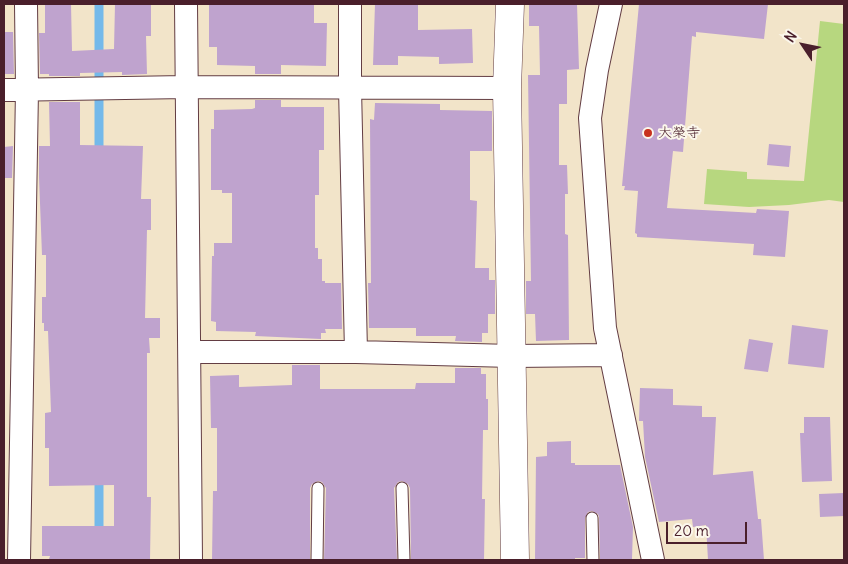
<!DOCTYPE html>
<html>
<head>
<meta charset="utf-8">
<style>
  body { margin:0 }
  #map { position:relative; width:848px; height:564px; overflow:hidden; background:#f2e4c9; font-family:Delius,sans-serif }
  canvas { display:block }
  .frame { position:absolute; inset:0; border:5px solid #4a1f2b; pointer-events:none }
  .north { position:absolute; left:778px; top:20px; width:50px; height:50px; -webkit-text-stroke:4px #fbf7ec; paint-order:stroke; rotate:304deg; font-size:14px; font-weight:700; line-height:20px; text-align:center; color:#4a1f2b }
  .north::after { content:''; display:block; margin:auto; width:18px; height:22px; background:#4a1f2b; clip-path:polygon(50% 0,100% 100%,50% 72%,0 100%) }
  .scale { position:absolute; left:666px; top:522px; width:81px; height:22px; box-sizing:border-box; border:2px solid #4a1f2b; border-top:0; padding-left:6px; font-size:15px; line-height:18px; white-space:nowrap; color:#4a1f2b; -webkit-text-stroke:4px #fbf7ec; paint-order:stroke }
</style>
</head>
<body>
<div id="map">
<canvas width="848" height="564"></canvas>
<div class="frame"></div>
<div class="north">N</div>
<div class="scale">20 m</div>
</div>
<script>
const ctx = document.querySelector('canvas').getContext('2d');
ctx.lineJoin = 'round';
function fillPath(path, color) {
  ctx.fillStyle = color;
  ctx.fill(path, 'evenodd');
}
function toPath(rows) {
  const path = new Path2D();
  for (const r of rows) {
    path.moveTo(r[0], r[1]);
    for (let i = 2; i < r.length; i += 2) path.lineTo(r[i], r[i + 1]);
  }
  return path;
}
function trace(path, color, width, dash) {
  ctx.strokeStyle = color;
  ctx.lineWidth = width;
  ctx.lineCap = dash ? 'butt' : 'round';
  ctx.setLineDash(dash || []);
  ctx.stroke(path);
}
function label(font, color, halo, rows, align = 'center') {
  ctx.font = font + ' Delius,"Klee One",sans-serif';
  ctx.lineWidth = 4;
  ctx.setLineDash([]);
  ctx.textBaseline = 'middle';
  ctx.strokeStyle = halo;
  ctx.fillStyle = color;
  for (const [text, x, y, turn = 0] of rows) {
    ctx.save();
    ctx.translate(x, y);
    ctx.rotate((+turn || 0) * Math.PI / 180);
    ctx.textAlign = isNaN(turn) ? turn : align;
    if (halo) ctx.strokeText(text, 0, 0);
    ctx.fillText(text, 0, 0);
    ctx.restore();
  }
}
const green = toPath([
  [820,21,844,24,844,202,829,200,789,205,749,207,704,204,707,169,747,172,747,179,804,181]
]);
const stream = toPath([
  [99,158,99,4],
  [99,560,99,473]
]);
const building = toPath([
  [45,4,71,4,72,51,114,49,115,4,151,4,151,36,146,36,147,74,122,75,122,72,80,73,80,76,49,76,49,74,40,74,39,33,45,33],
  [209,4,314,4,314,23,327,23,326,66,281,65,281,74,255,74,255,66,217,65,217,47,209,47],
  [375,4,418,4,418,30,472,29,473,63,439,64,439,57,398,56,398,65,373,65],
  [529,4,577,4,579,69,567,70,567,104,559,104,559,165,567,165,568,194,565,194,565,234,568,235,569,340,536,341,535,314,526,314,526,281,531,281,528,75,540,75,539,26,529,26],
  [639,4,768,4,764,39,696,32,696,37,692,36,683,152,673,151,667,208,756,213,757,209,789,211,785,257,753,255,754,244,637,237,637,234,635,233,638,191,624,190,625,186,622,186],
  [4,32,13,32,14,74,4,74],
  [255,100,281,100,281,107,324,107,324,150,319,150,319,195,315,195,315,248,318,248,318,259,322,259,322,281,325,281,325,283,341,283,342,329,325,329,326,333,321,333,321,339,255,336,256,332,216,331,216,322,211,321,212,256,214,256,214,243,232,243,232,193,222,193,222,190,211,190,211,129,214,129,214,110,252,109,255,108],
  [49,102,80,102,80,145,143,146,141,199,151,199,151,230,147,230,145,318,160,318,160,338,149,338,150,353,147,353,147,497,151,497,150,560,49,559,50,556,42,556,42,526,114,526,114,485,49,486,49,448,45,448,45,413,51,412,48,331,44,331,44,323,42,323,42,297,46,297,46,255,42,255,39,177,39,146,50,146],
  [375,103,440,104,440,110,492,111,492,151,470,151,470,200,477,201,475,268,489,268,489,280,495,280,495,314,488,314,488,333,482,333,482,342,455,341,456,336,416,336,416,328,369,328,368,283,371,283,370,119,374,120],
  [769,144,791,146,789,167,767,165],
  [13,146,12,178,4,178,4,147],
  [792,325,828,330,824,368,788,364],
  [749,339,773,343,768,372,744,369],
  [292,365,320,365,320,389,415,389,416,383,455,383,455,368,481,368,481,374,486,374,486,399,488,399,488,430,483,430,482,499,485,499,484,560,411,560,410,488,408,484,402,481,398,482,394,488,397,560,324,560,326,488,322,482,318,481,312,484,310,488,310,560,212,560,213,491,217,491,217,428,211,428,210,376,239,375,239,387,292,385],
  [640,388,673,389,673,405,702,406,702,417,716,417,713,475,753,471,758,519,761,519,764,560,708,560,706,525,693,527,692,519,659,522,645,457,643,421,639,421],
  [804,417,830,417,832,481,802,482,800,433,804,433],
  [571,441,571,463,575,463,575,465,620,465,633,527,632,559,600,559,599,517,598,514,592,511,588,512,585,518,585,558,575,558,575,560,535,560,536,457,547,456,547,442],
  [844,493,844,516,820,517,819,494]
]);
const lane = toPath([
  [402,488,404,560],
  [592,518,593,560],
  [317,560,318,488]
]);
const street = toPath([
  [186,4,191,560],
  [350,4,350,88,356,352],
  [611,4,597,70,590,118,605,328,653,560],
  [4,90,185,87,507,88],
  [190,352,356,352,512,356,611,355],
  [19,560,27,90,26,4]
]);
const secondary = toPath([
  [510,4,507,88,515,560]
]);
const markers = [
  [648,133,5,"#c8321e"]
];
const poiNames = [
  ["大榮寺",658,133]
];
fillPath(green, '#b7d77f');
trace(stream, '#74b9ea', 9);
fillPath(building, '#bfa3ce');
trace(lane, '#633d43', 13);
trace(street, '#633d43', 24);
trace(secondary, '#633d43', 29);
trace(lane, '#fff', 11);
trace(street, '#fff', 22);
trace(secondary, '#fff', 28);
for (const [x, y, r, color] of markers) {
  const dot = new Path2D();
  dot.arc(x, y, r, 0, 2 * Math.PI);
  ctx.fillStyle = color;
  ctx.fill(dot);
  trace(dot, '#fbf7ec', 2);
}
label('14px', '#4a1f2b', '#fbf7ec', poiNames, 'left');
</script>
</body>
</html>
